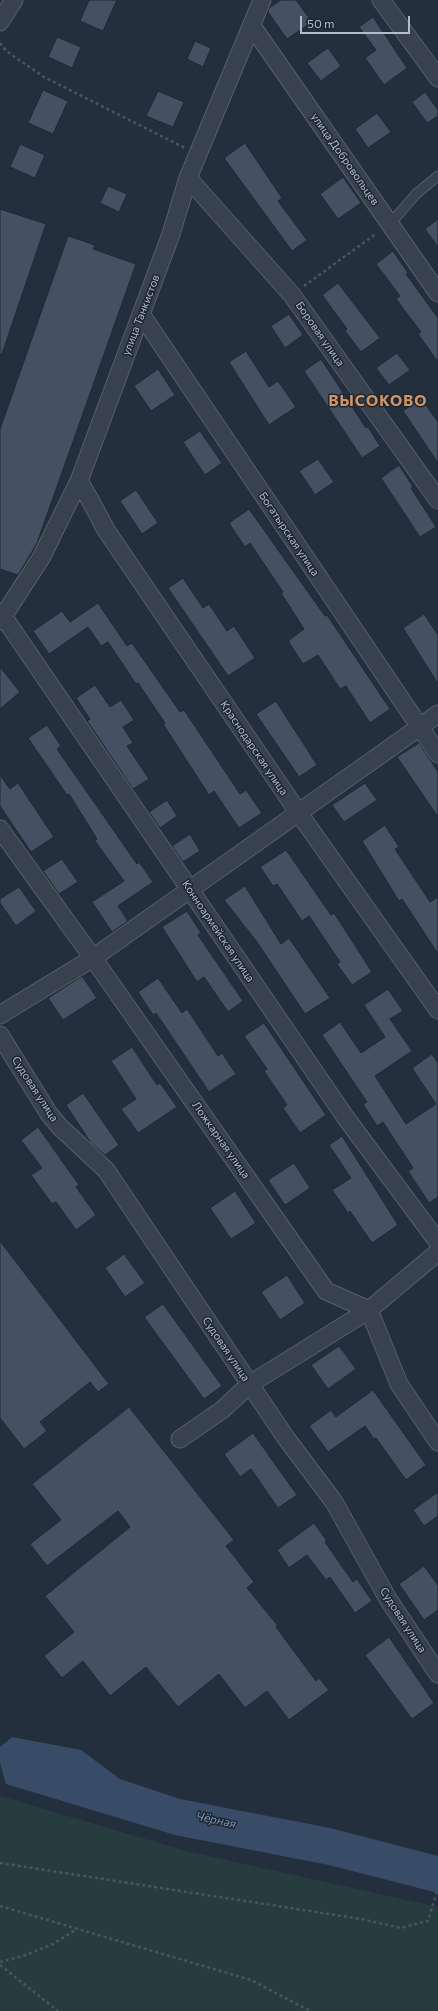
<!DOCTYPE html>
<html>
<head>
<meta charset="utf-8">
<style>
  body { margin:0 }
  #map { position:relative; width:438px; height:2011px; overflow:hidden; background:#242f3e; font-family:Commissioner,sans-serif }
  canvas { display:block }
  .scale { position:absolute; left:300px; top:16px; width:110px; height:18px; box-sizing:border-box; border:2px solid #b4bcc9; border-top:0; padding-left:5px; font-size:12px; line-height:14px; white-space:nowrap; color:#b4bcc9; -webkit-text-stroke:3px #1d2633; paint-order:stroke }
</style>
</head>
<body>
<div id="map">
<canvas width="438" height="2011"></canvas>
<div class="scale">50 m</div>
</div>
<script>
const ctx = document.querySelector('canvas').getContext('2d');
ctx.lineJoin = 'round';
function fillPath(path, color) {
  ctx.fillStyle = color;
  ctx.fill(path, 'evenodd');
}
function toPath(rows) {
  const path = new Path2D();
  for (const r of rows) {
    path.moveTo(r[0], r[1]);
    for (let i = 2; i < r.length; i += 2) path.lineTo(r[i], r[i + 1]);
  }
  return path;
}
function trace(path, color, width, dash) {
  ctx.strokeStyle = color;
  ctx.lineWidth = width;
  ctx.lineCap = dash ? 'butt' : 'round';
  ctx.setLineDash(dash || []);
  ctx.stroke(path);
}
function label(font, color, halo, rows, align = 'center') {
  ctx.font = font + ' Commissioner,sans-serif';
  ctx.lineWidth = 3;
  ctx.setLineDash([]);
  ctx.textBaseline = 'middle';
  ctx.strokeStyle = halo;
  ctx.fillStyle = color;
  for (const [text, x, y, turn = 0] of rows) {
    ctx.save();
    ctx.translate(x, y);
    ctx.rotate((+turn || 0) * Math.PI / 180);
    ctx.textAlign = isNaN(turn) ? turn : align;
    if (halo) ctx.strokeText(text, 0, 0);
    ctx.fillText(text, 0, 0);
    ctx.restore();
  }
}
const green = toPath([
  [0,1796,186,1851,438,1907,438,2011,0,2011]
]);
const water = toPath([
  [12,1737,81,1750,120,1779,180,1799,330,1828,438,1856,438,1893,329,1865,175,1835,6,1784,0,1763,0,1747]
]);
const building = toPath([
  [89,0,117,0,103,31,80,21,89,0],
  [281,0,296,0,312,22,287,39,268,12,269,8,281,0],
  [373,17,407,68,384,85,365,58,376,50,359,27,373,17],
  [57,37,81,47,72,68,48,57,57,37],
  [195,41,211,48,203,67,187,59,195,41],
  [328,48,341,66,321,81,307,63,328,48],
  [43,90,68,101,53,134,28,123,43,90],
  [158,91,184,102,173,127,146,116,158,91],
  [425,92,438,110,438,116,427,123,412,102,425,92],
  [377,113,391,132,368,148,355,129,377,113],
  [245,143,282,198,278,201,307,240,292,251,224,158,245,143],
  [20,144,45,155,35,178,10,167,20,144],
  [343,177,361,203,338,219,320,194,343,177],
  [108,186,127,194,119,212,100,203,108,186],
  [0,209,46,224,2,354,0,354,0,209],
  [438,219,438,247,425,229,438,219],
  [68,236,95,245,93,249,136,264,37,543,18,575,0,569,0,429,68,236],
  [393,251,408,273,406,274,438,318,438,362,418,334,421,332,396,299,400,296,376,264,393,251],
  [338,283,380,338,361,352,345,331,347,329,322,295,338,283],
  [289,314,303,335,285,348,271,326,289,314],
  [246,351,269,387,278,381,296,407,269,425,229,362,246,351],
  [397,353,410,370,389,385,376,368,397,353],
  [321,359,366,428,368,427,380,446,362,458,304,371,321,359],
  [158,369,175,395,151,411,134,386,158,369],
  [421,398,438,422,438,463,403,411,421,398],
  [200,431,222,463,205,475,183,442,200,431],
  [318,459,334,482,315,495,299,471,318,459],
  [399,465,413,487,411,488,436,527,420,537,381,478,399,465],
  [136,490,158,523,142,534,120,501,136,490],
  [249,509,325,616,327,615,390,709,370,723,346,686,340,689,318,655,303,664,288,641,304,629,281,593,283,592,250,543,245,547,229,523,249,509],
  [183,578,203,608,209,604,227,631,234,626,255,658,228,676,168,588,183,578],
  [98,603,127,646,132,643,180,712,184,710,240,794,246,790,262,813,239,828,214,791,209,795,163,724,165,723,138,683,136,684,108,642,101,646,88,627,49,654,33,631,62,611,70,622,98,603],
  [424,614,438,635,438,684,403,628,424,614],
  [0,667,20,692,0,709,0,667],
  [95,685,110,707,121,700,134,720,123,727,133,743,127,746,149,779,133,789,92,728,87,721,90,719,76,698,95,685],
  [276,701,317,765,299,777,256,714,276,701],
  [47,725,61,746,57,749,137,864,139,862,153,882,118,906,128,921,112,932,92,902,124,881,95,841,97,839,69,794,67,795,28,738,47,725],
  [419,743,438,772,438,817,397,757,419,743],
  [0,775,10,789,18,783,54,837,31,852,0,806,0,775],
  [365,783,377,800,344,822,332,805,365,783],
  [167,800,177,816,160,828,149,812,167,800],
  [385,825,399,847,395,849,430,902,438,897,438,954,402,899,399,901,362,841,385,825],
  [190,834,200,851,183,862,172,846,190,834],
  [286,850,331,915,334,913,372,972,352,985,337,964,340,962,309,916,302,921,277,884,273,886,260,867,286,850],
  [62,859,78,882,59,894,43,871,62,859],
  [245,886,281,944,289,938,330,998,305,1014,257,942,224,900,245,886],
  [19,887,36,911,16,926,0,903,0,899,19,887],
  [187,911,201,933,198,935,243,1001,228,1012,204,977,197,982,162,927,187,911],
  [82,976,97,998,63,1020,48,998,82,976],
  [158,978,182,1013,187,1009,218,1056,222,1053,236,1074,209,1092,156,1013,153,1015,138,992,158,978],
  [388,989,403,1011,390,1019,412,1051,375,1076,406,1124,436,1104,412,1068,432,1054,438,1063,438,1197,429,1203,408,1171,413,1168,383,1122,377,1126,363,1104,367,1102,322,1035,340,1022,361,1053,385,1037,364,1005,388,989],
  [264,1023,326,1115,300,1133,283,1108,287,1105,264,1071,267,1069,244,1036,264,1023],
  [132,1047,157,1085,160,1083,177,1107,138,1133,121,1109,136,1099,111,1061,132,1047],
  [83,1093,119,1145,105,1155,91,1143,66,1105,83,1093],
  [38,1127,79,1185,76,1187,96,1215,76,1230,56,1202,52,1204,31,1175,42,1168,21,1140,38,1127],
  [342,1136,398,1225,372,1243,350,1211,348,1213,332,1190,351,1178,329,1145,342,1136],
  [294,1163,310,1188,285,1205,268,1180,294,1163],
  [235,1191,256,1223,231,1239,210,1208,235,1191],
  [0,1241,109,1384,98,1392,90,1382,40,1422,47,1431,24,1449,0,1418,0,1241],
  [124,1254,145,1283,125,1297,105,1268,124,1254],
  [287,1275,305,1303,280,1320,261,1292,287,1275],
  [163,1304,222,1386,204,1399,144,1317,163,1304],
  [339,1346,356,1369,328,1389,311,1365,339,1346],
  [373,1390,426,1465,406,1480,376,1438,374,1439,365,1426,328,1452,309,1426,331,1410,336,1417,373,1390],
  [129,1407,234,1540,226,1546,254,1582,247,1588,278,1626,276,1627,316,1681,319,1678,329,1690,289,1720,267,1691,245,1708,219,1674,178,1707,146,1667,110,1696,83,1661,62,1678,44,1656,74,1632,45,1596,130,1527,118,1511,47,1566,30,1544,61,1520,32,1484,129,1407],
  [253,1433,297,1495,278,1508,251,1469,240,1477,224,1454,253,1433],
  [438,1492,438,1516,424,1526,413,1510,438,1492],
  [314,1523,327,1541,325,1542,353,1582,357,1579,372,1601,355,1613,330,1577,326,1580,307,1555,289,1568,277,1550,314,1523],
  [424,1566,438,1585,438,1610,424,1620,399,1584,424,1566],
  [389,1637,434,1703,412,1719,365,1655,389,1637]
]);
const path = toPath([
  [0,43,6,51,44,77,185,148],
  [304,286,377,233],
  [0,1863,361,1919,401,1928,428,1921,438,1888],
  [0,1906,251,1980,310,2011],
  [0,1962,26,1955,53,1944,77,1929],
  [0,1965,58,2011]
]);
const service = toPath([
  [390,224,416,194,438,176]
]);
const minor = toPath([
  [381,0,438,78],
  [0,22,14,0],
  [252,26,438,293],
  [188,178,292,295,438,500],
  [141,314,438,754],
  [79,481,89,498,106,530,298,812,438,1010],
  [3,616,346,1118,438,1242],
  [0,621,41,558,79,481,171,234,188,178,262,0],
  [0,829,93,958,326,1291,369,1310,399,1384,438,1442],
  [0,1015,93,958,438,714],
  [0,1035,49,1114,60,1127,106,1170,286,1438,334,1502,388,1599,438,1674],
  [180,1439,222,1410,250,1384,369,1310,438,1252]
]);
const streetNames = [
  ["улица Добровольцев",345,159,55],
  ["улица Танкистов",141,315,-69],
  ["Боровая улица",320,334,55],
  ["Богатырская улица",289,534,56],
  ["Краснодарская улица",254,748,56],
  ["Конноармейская улица",218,931,56],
  ["Судовая улица",35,1089,57],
  ["Ложкарная улица",221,1140,55],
  ["Судовая улица",226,1349,56],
  ["Судовая улица",403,1620,57]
];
const waterNames = [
  ["Чёрная",216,1820,12]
];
const districtNames = [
  ["ВЫСОКОВО",378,401]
];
fillPath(green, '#263c3f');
fillPath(water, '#394c67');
fillPath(building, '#455162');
trace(building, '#1f2835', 1);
trace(service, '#565f6c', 11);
trace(minor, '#565f6c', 19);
trace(path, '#44595c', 2.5, [3, 3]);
trace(service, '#38414e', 9);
trace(minor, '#38414e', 17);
label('11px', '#b4bcc9', '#1d2633', streetNames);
label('italic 12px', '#7c92b1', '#1d2633', waterNames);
ctx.letterSpacing = '1px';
label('bold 15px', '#d59563', '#1d2633', districtNames);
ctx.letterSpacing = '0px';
</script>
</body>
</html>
